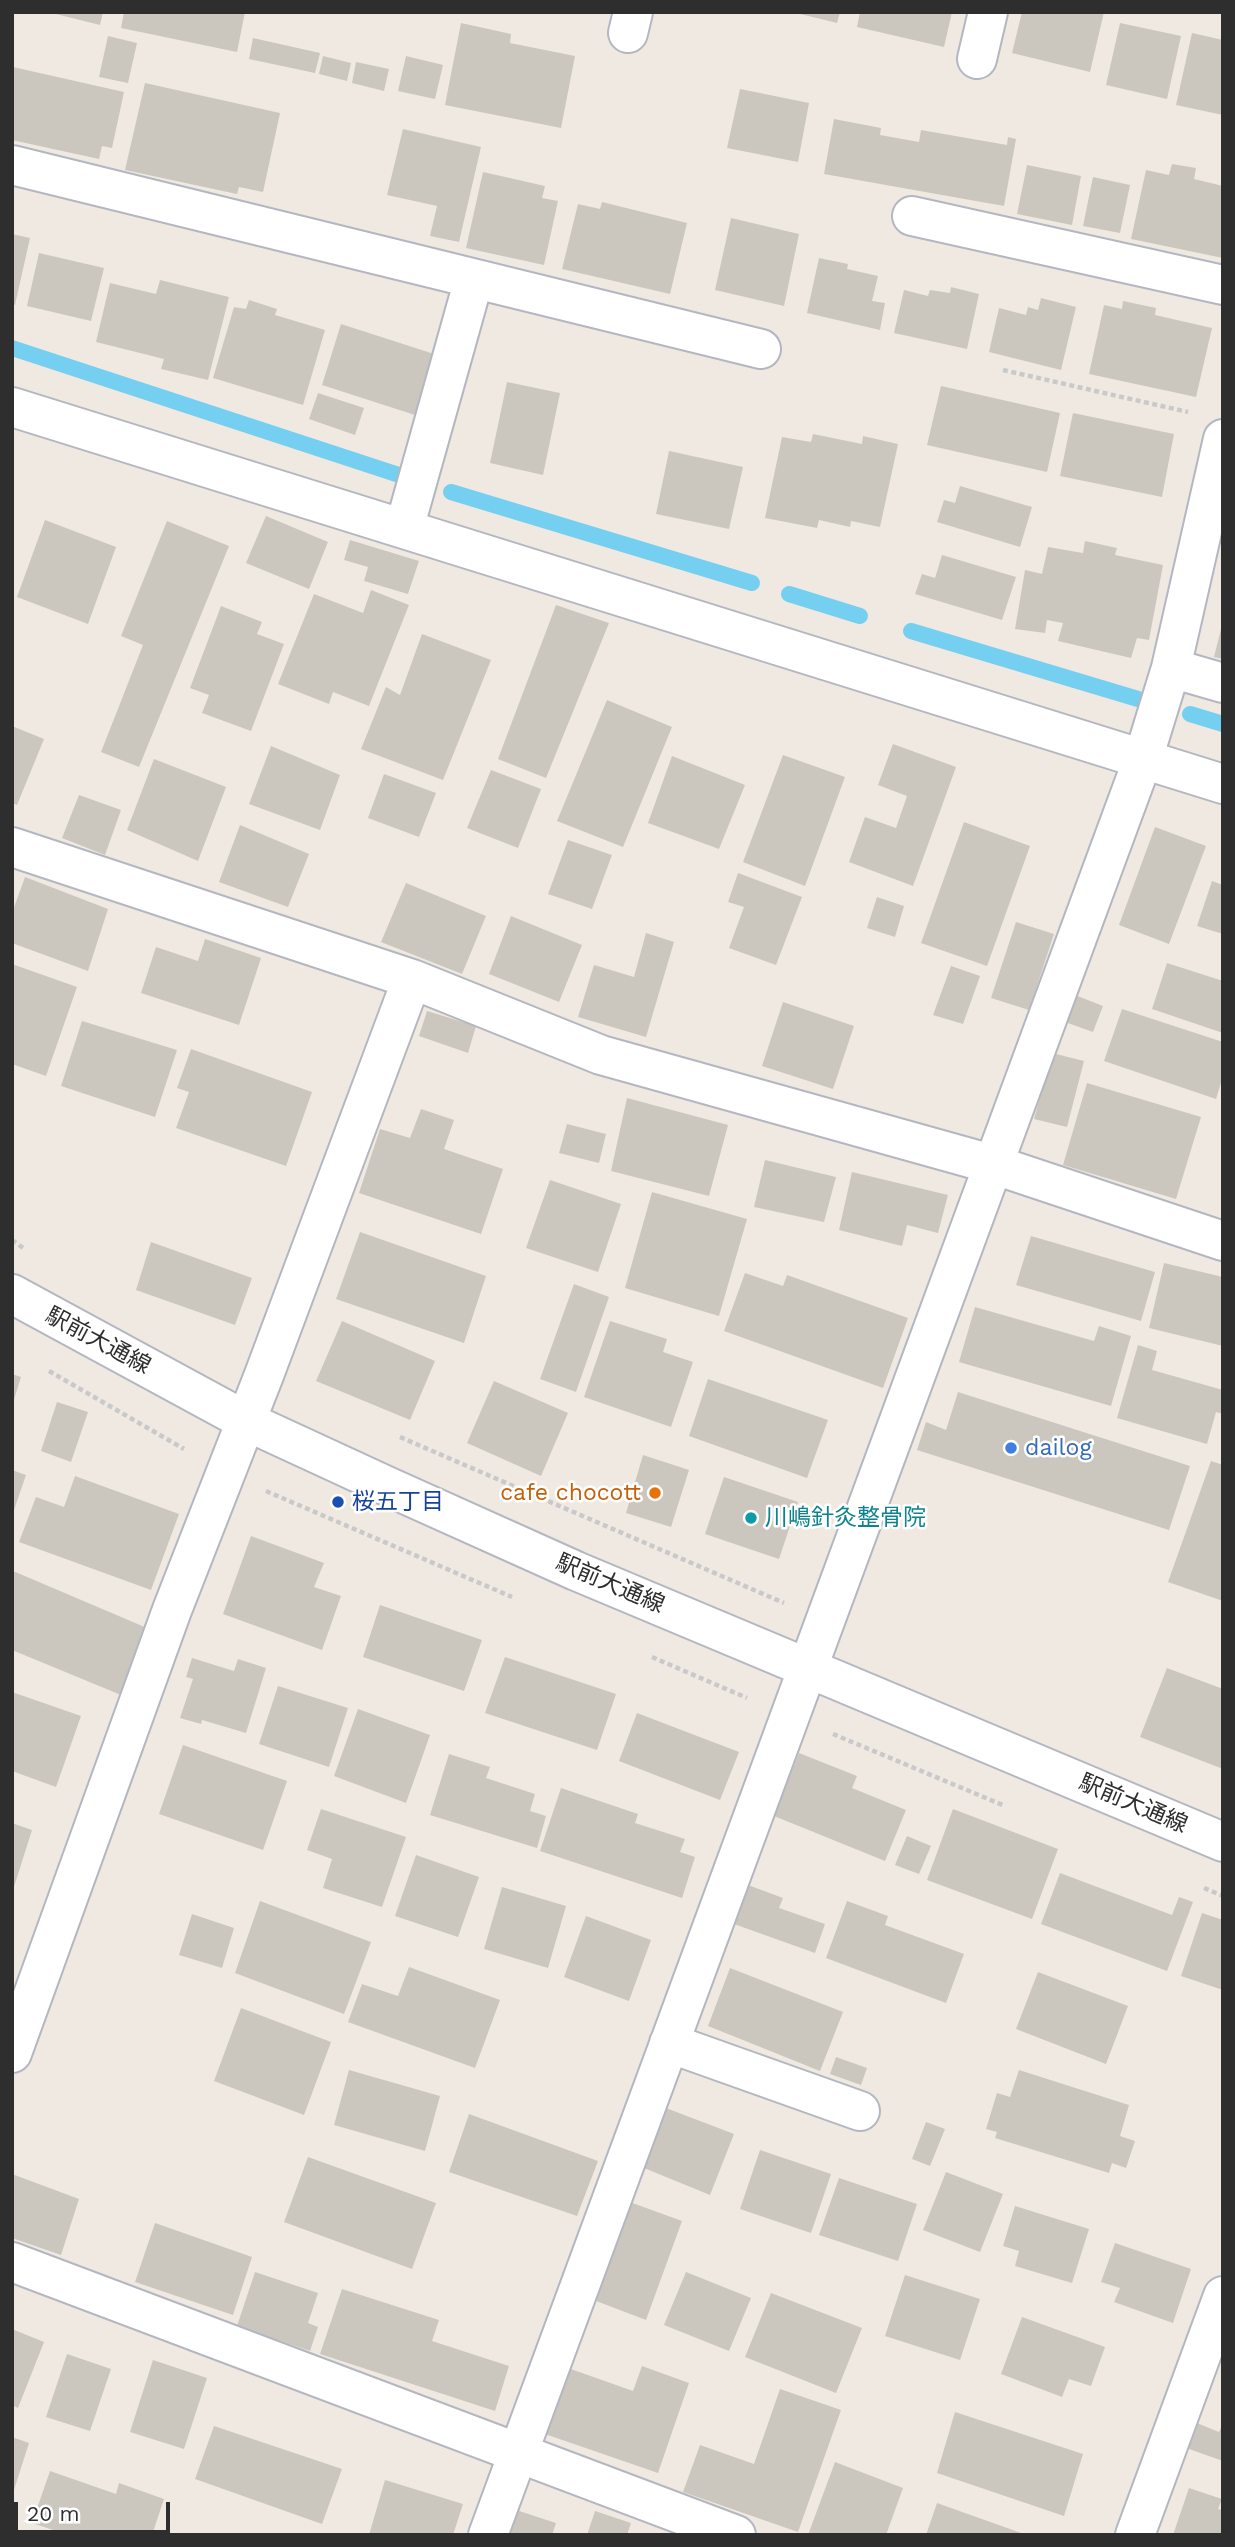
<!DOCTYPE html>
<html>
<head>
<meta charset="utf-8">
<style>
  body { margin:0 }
  #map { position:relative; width:1235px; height:2547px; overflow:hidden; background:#efe9e1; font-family:"Work Sans",sans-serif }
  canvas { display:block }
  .frame { position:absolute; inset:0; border:14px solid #2e2e2e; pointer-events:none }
  .scale { position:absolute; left:14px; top:2502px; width:156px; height:32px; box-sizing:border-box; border:4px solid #2e2e2e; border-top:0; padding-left:9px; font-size:21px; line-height:24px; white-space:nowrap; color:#2e2e2e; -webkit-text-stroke:5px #fff; paint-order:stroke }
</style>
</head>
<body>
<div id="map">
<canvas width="1235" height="2547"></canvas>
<div class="frame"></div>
<div class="scale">20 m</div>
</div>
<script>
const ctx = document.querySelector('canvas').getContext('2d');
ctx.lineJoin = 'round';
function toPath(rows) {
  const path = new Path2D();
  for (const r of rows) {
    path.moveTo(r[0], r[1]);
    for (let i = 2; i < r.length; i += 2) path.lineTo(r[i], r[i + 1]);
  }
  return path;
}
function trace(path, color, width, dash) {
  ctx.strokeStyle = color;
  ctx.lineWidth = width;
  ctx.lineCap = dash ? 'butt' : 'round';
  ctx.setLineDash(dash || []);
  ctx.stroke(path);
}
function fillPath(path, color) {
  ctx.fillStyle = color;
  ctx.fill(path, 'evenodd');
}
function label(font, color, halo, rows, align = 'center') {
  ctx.font = font + ' "Work Sans","Noto Sans JP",sans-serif';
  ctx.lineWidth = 5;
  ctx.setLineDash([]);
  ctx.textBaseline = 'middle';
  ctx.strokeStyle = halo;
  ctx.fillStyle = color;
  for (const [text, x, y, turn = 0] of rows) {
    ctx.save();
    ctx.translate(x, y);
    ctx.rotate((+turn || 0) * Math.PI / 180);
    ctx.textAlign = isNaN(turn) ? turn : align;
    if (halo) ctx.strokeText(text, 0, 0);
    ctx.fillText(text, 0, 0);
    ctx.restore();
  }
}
const stream = toPath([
  [12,348,399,475],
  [451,492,752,583],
  [789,594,860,616],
  [911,631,1138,699],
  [1190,714,1223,724]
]);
const building = toPath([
  [48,12,103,12,100,25],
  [124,12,245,12,237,52,121,28],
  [792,12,840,12,837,23],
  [860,12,952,12,944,47,857,27],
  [1022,12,1104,12,1090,72,1012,53],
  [461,23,511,34,510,43,575,56,561,128,445,105],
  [1120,23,1181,36,1167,99,1106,85],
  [1192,33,1223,40,1223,115,1176,105],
  [108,36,137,43,128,83,99,77],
  [253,38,320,53,315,73,249,59],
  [323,56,351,63,347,81,319,74],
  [406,56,443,65,435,99,398,91],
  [356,62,389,69,384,91,352,83],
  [13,67,124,92,112,148,102,146,99,159,12,140],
  [145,83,280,113,263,192,239,187,237,194,125,170],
  [740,89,809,103,798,162,727,148],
  [834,119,881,128,880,135,919,142,921,130,1007,145,1008,137,1016,139,1004,206,824,174],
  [403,129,481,147,459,242,430,236,437,206,387,195],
  [1172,164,1196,168,1194,179,1223,186,1223,258,1131,239,1146,170,1169,175],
  [1027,165,1081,176,1072,225,1017,214],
  [483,172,545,186,542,198,558,201,544,265,466,248],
  [1093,177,1130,185,1120,233,1083,226],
  [602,202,687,223,670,294,562,269,578,204,600,209],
  [731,218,799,234,784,306,715,290],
  [12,234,30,238,15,305,12,304],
  [39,253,104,268,91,321,27,306],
  [819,258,848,264,847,269,878,276,872,301,885,303,880,330,807,313],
  [160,280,229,297,208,380,161,369,164,359,96,342,110,283,156,294],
  [951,287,979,294,967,349,894,333,904,290,928,296,930,290,950,293],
  [1041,298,1076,307,1061,370,989,352,999,308,1026,315,1028,307,1038,310],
  [249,300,277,309,275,315,325,330,303,405,213,378,234,307,246,309],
  [1123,301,1156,308,1155,315,1212,328,1196,397,1089,374,1104,305,1122,309],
  [341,324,434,354,415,415,322,385],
  [507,382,560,393,543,475,490,463],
  [941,386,1060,413,1047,472,927,445],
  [318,393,364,408,355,435,309,419],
  [1073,413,1174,434,1162,497,1060,476],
  [813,434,862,444,863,436,898,444,880,527,851,521,850,527,819,520,817,528,765,518,782,437,811,442],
  [669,451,743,467,729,529,656,514],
  [960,486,1032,507,1020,547,937,522,944,500,955,503],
  [266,516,328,542,309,589,246,563],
  [45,520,116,547,88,624,17,597],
  [167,521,229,546,139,767,101,752,143,645,121,636],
  [350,540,419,561,408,594,364,581,368,567,344,560],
  [1085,541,1117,548,1115,555,1163,565,1149,640,1137,638,1131,658,1058,641,1063,623,1047,620,1045,633,1015,629,1025,570,1042,574,1048,547,1083,553],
  [942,555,1016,577,1002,620,915,594,922,574,935,578],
  [371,590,409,605,369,706,333,692,329,704,278,684,314,594,363,613],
  [556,605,609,623,546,778,498,759],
  [221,606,262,622,257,634,284,644,251,731,202,713,209,695,190,688],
  [1222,625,1223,626,1223,659,1214,657],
  [422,634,491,660,443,780,361,749,386,687,400,695],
  [607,700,672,727,623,847,557,821],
  [12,726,44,739,17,805,12,803],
  [893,744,956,767,913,886,849,862,865,817,896,828,907,796,878,785],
  [271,746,340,775,320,830,249,804],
  [783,755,845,777,805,886,743,862],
  [672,756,745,785,719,849,648,823],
  [154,759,226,787,198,861,127,830],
  [491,770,541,789,518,848,467,828],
  [384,774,436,793,419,837,368,818],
  [79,795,121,810,105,855,62,838],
  [964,822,1030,846,987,966,921,943],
  [240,825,309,854,288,907,219,882],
  [1155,827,1206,846,1169,944,1119,925],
  [568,840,612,855,592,909,548,894],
  [738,873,802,897,776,965,729,948,744,907,728,902],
  [25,877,108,909,88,971,12,943,12,913],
  [1212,881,1223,885,1223,934,1197,926],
  [406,883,486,916,462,974,381,942],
  [877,897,904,906,895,937,867,928],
  [511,916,582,945,559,1002,489,974],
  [1016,922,1054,934,1029,1010,991,998],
  [646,933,674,942,646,1037,578,1017,594,965,634,977],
  [205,939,261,958,239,1025,141,993,156,947,198,961],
  [1167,963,1223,981,1223,1033,1152,1009],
  [12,964,77,987,46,1076,12,1064],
  [951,966,980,976,963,1024,933,1015],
  [1075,995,1103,1006,1093,1032,1065,1022],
  [783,1002,854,1026,833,1089,762,1066],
  [1122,1009,1223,1042,1223,1076,1216,1099,1104,1061],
  [427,1011,476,1026,468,1053,419,1036],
  [82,1021,177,1050,155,1117,61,1086],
  [191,1049,312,1092,286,1166,176,1128,189,1092,177,1088],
  [1052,1053,1084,1061,1067,1127,1034,1119],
  [1087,1083,1201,1117,1176,1199,1063,1165],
  [627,1098,728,1125,709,1196,611,1171],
  [421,1109,454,1120,444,1149,503,1169,481,1234,359,1193,380,1129,410,1138],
  [567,1124,606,1134,599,1163,559,1153],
  [765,1160,836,1177,824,1222,754,1207],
  [852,1172,948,1195,938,1233,907,1225,902,1246,839,1230],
  [550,1180,621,1204,598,1272,526,1248],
  [652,1192,747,1219,719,1316,625,1288],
  [360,1232,486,1276,464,1343,336,1299],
  [1031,1236,1155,1272,1141,1321,1016,1285],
  [151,1242,252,1278,235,1325,136,1290],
  [1164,1263,1223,1277,1223,1346,1149,1328],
  [745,1273,783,1286,787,1275,908,1318,883,1388,724,1331],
  [574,1284,609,1297,576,1392,540,1379],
  [975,1307,1094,1341,1099,1326,1131,1336,1111,1406,959,1362],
  [342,1321,435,1361,410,1420,316,1381],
  [610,1321,667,1339,663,1352,693,1362,671,1427,584,1397],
  [1138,1345,1157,1351,1152,1370,1223,1390,1223,1414,1216,1412,1207,1444,1117,1418],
  [12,1374,21,1377,13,1403,12,1403],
  [708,1379,828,1420,807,1478,689,1436],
  [494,1381,568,1413,541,1476,467,1443],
  [958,1392,1190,1466,1169,1530,917,1450,926,1422,946,1430],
  [57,1402,88,1412,71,1462,41,1451],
  [643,1455,689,1470,671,1527,626,1513],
  [1211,1461,1223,1465,1223,1601,1168,1582],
  [12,1470,26,1475,13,1513,12,1513],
  [75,1476,179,1514,151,1590,19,1542,36,1497,64,1507],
  [724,1477,798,1502,779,1559,705,1534],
  [251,1536,324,1563,314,1587,341,1596,322,1650,223,1614],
  [13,1571,147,1628,121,1695,12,1650],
  [380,1605,482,1640,464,1691,363,1657],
  [505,1657,616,1694,597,1750,485,1713],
  [192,1658,234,1671,238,1659,266,1668,246,1733,202,1720,201,1724,180,1718,193,1679,186,1677],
  [1167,1668,1223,1689,1223,1769,1140,1737],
  [278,1686,348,1708,329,1767,259,1744],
  [12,1692,81,1716,56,1787,12,1771],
  [358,1709,430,1735,406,1803,334,1776],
  [637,1713,739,1752,720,1800,619,1761],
  [183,1745,287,1781,263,1850,159,1814],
  [799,1753,857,1776,852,1788,906,1810,885,1861,774,1816],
  [449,1754,490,1767,486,1778,535,1794,530,1811,546,1816,537,1848,430,1815],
  [561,1788,638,1814,635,1823,685,1839,680,1852,695,1857,682,1898,540,1851],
  [321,1809,406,1837,382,1907,323,1888,332,1859,307,1850],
  [953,1809,1058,1849,1032,1919,927,1880],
  [12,1823,32,1830,13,1890,12,1890],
  [907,1836,931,1846,919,1874,895,1865],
  [416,1855,479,1877,458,1937,395,1916],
  [1060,1873,1172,1915,1179,1897,1193,1902,1167,1971,1041,1924],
  [748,1885,783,1898,779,1908,825,1924,815,1953,734,1924],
  [502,1887,566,1906,548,1968,484,1949],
  [260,1901,371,1942,344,2014,235,1973],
  [847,1901,888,1916,885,1925,964,1954,946,2003,826,1958],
  [1202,1913,1223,1920,1223,1990,1181,1976],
  [192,1914,234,1928,222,1968,179,1955],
  [586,1916,651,1940,629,2001,564,1977],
  [409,1967,500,2000,475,2068,348,2022,362,1984,398,1996],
  [730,1968,843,2012,820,2071,708,2026],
  [1038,1972,1128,2006,1106,2064,1016,2029],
  [241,2008,331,2042,304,2115,214,2081],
  [836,2057,867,2068,861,2085,830,2074],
  [349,2070,440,2096,425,2151,334,2125],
  [1019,2070,1129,2105,1120,2136,1135,2141,1126,2168,1112,2163,1109,2173,995,2138,997,2132,986,2129,997,2093,1010,2097],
  [666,2108,734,2134,710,2195,644,2168],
  [469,2114,598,2161,577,2216,449,2172],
  [926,2122,945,2129,930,2166,912,2159],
  [760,2150,831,2174,811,2233,740,2209],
  [308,2157,436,2203,412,2269,284,2222],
  [946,2172,1003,2194,980,2252,923,2230],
  [12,2174,79,2199,61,2255,12,2238],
  [839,2178,917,2204,898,2261,819,2235],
  [627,2201,682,2221,646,2320,591,2299],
  [1015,2206,1089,2229,1072,2283,1015,2266,1019,2251,1003,2246],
  [155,2223,252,2257,233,2315,135,2282],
  [1115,2243,1191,2269,1173,2323,1114,2302,1120,2288,1101,2282],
  [255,2272,318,2293,308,2323,318,2327,310,2351,237,2326],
  [686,2272,751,2298,729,2351,664,2325],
  [905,2275,980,2299,960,2360,885,2336],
  [342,2289,439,2320,432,2341,509,2366,495,2411,320,2354],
  [771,2293,862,2328,836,2393,745,2357],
  [1022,2317,1105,2347,1091,2386,1069,2379,1062,2397,1001,2374],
  [12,2329,44,2342,18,2408,12,2405],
  [67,2354,111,2369,90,2431,46,2417],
  [153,2360,207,2378,184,2449,130,2432],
  [642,2366,689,2383,658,2473,545,2434,568,2368,633,2391],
  [780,2389,841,2410,798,2532,683,2492,700,2445,754,2464],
  [955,2412,1083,2454,1064,2516,937,2473],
  [1197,2423,1219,2432,1223,2423,1223,2461,1189,2449],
  [214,2426,342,2469,322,2524,195,2479],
  [12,2437,29,2443,13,2493,12,2492],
  [835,2462,903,2488,886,2535,808,2535],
  [50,2471,116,2494,119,2483,164,2499,152,2535,68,2535,32,2523],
  [385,2480,463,2504,453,2535,369,2535],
  [1189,2488,1222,2499,1218,2509,1223,2510,1223,2535,1173,2535],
  [937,2503,1024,2534,1024,2535,926,2535],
  [510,2508,556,2523,552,2535,502,2535],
  [595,2511,631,2523,627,2535,587,2535]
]);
const path = toPath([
  [1003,370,1188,412],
  [12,1240,23,1248],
  [49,1371,184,1449],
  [400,1437,784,1603],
  [266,1491,512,1597],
  [652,1657,747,1698],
  [833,1734,1005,1806],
  [1204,1888,1223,1896]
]);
const minor = toPath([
  [628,33,633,12],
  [977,59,988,12],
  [12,165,761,349],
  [912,216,1223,285],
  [12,407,1223,784],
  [404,529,474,279],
  [1171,668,1223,683],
  [12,847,412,979,601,1055,995,1165,1223,1241],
  [12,1294,246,1421,389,1487,576,1571,1223,1842],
  [669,2043,860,2111],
  [12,2053,172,1610,264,1375,412,979],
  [12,2262,736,2535],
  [488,2535,1143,759,1171,668,1223,439],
  [1135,2535,1223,2296]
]);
const markers = [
  [1011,1448,7,"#3f7fe0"],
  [655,1493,7,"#e8710a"],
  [338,1502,7,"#1a4fb4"],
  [751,1518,7,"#0f9aa8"]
];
const streetNames = [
  ["駅前大通線",98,1341,28],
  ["駅前大通線",610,1584,23],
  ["駅前大通線",1133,1804,23]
];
const shopNames = [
  ["dailog",1025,1448]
];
const foodNames = [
  ["cafe chocott",641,1493]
];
const transitNames = [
  ["桜五丁目",352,1502]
];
const cultureNames = [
  ["川嶋針灸整骨院",765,1518]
];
trace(stream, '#75cff0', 16);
fillPath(building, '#cbc7bf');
trace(minor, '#b4b7c1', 42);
trace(path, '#c9c9c9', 4.5, [5, 3.5]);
trace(minor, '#fff', 38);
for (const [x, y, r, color] of markers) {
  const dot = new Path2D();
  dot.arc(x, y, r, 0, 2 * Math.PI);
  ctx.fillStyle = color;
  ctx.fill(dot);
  trace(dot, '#fff', 2.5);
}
label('23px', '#2e2e2e', '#fff', streetNames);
label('23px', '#366cbe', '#fff', shopNames, 'left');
label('23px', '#c56008', '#fff', foodNames, 'right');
label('23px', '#164399', '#fff', transitNames, 'left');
label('23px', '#0d838f', '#fff', cultureNames, 'left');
</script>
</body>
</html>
